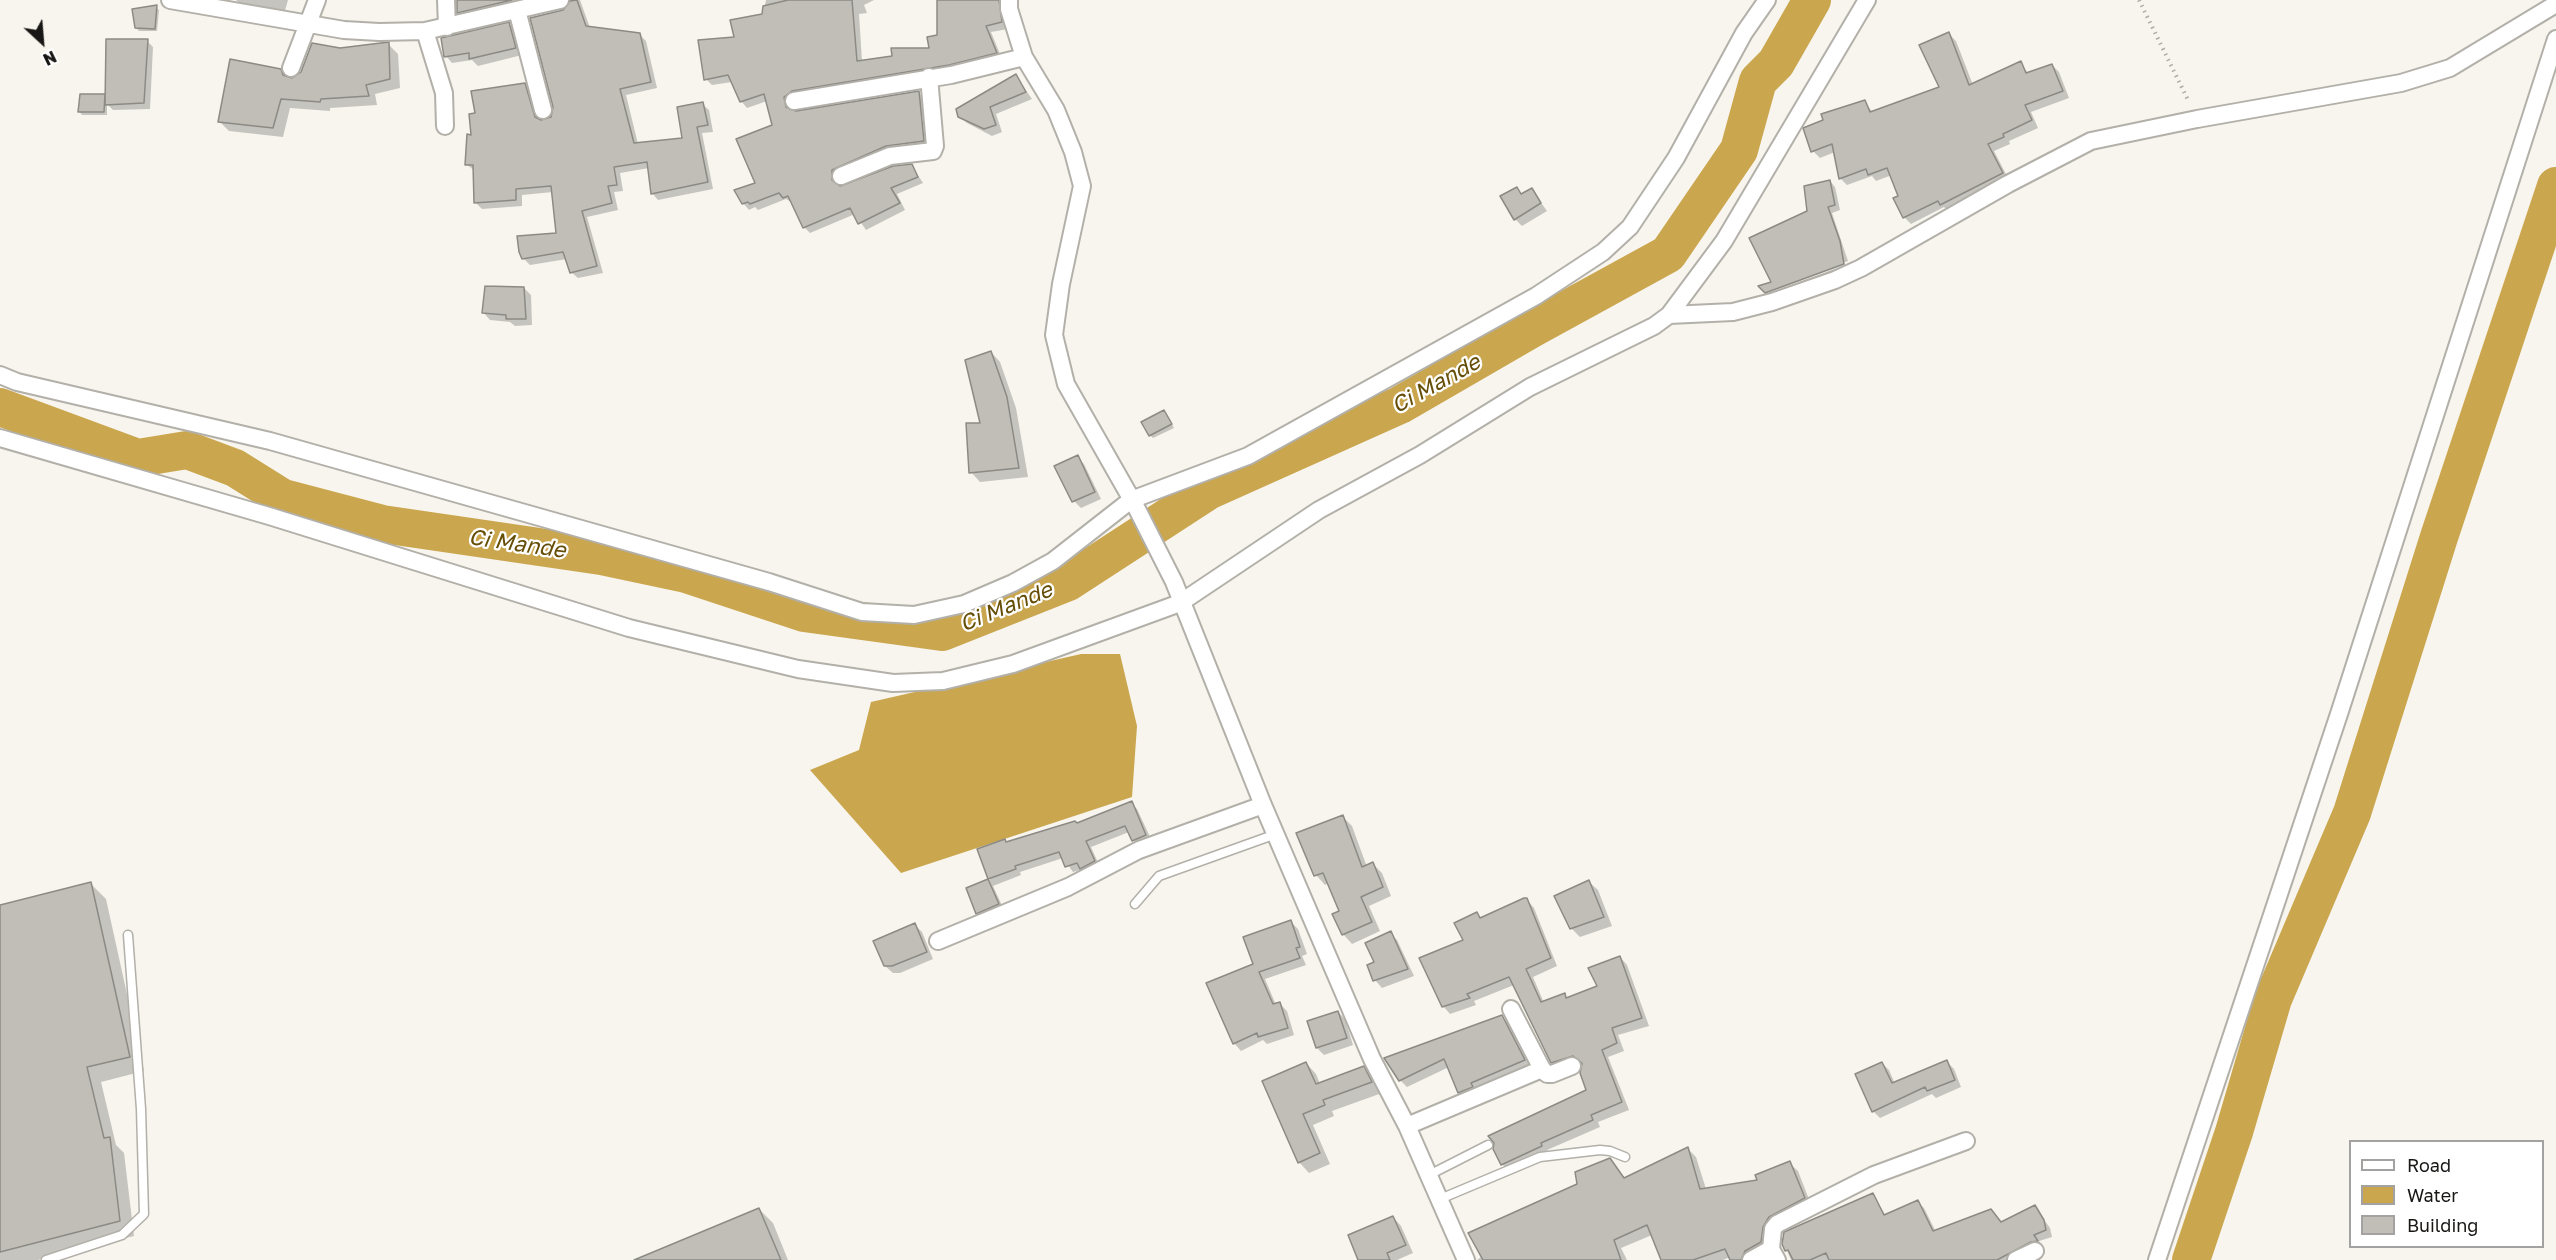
<!DOCTYPE html>
<html>
<head>
<meta charset="utf-8">
<style>
  body { margin:0 }
  #map { position:relative; width:2556px; height:1260px; overflow:hidden; background:#f8f5ee; font-family:"Golos Text",sans-serif }
  canvas { display:block }
  .legend { position:absolute; left:2349px; top:1140px; width:195px; height:108px; box-sizing:border-box; background:#fff; border:2px solid #a3a2a1; margin:0; padding:8px 10px; list-style:none; font-size:18px; color:#181715 }
  .legend li { display:flex; align-items:center; gap:12px; height:30px }
  .legend b { width:30px; border:2px solid #a3a2a1 }
  .north { position:absolute; left:12px; top:12px; width:60px; height:60px; -webkit-text-stroke:4px #fff; paint-order:stroke; rotate:154deg; font-size:16px; font-weight:700; line-height:24px; text-align:center; color:#181715 }
  .north::after { content:''; display:block; margin:auto; width:21px; height:27px; background:#181715; clip-path:polygon(50% 0,100% 100%,50% 72%,0 100%) }
</style>
</head>
<body>
<div id="map">
<canvas width="2556" height="1260"></canvas>
<ul class="legend">
<li><b style="height:8px;background:#fff"></b>Road</li>
<li><b style="height:16px;background:#caa64e"></b>Water</li>
<li><b style="height:16px;background:#c1beb8"></b>Building</li>
</ul>
<div class="north">N</div>
</div>
<script>
const ctx = document.querySelector('canvas').getContext('2d');
ctx.lineJoin = 'round';
function fillPath(path, color) {
  ctx.fillStyle = color;
  ctx.fill(path, 'evenodd');
}
function toPath(rows) {
  const path = new Path2D();
  for (const r of rows) {
    path.moveTo(r[0], r[1]);
    for (let i = 2; i < r.length; i += 2) path.lineTo(r[i], r[i + 1]);
  }
  return path;
}
function trace(path, color, width, dash) {
  ctx.strokeStyle = color;
  ctx.lineWidth = width;
  ctx.lineCap = dash ? 'butt' : 'round';
  ctx.setLineDash(dash || []);
  ctx.stroke(path);
}
function label(font, color, halo, rows, align = 'center') {
  ctx.font = font + ' "Golos Text",sans-serif';
  ctx.lineWidth = 4.5;
  ctx.setLineDash([]);
  ctx.textBaseline = 'middle';
  ctx.strokeStyle = halo;
  ctx.fillStyle = color;
  for (const [text, x, y, turn = 0] of rows) {
    ctx.save();
    ctx.translate(x, y);
    ctx.rotate((+turn || 0) * Math.PI / 180);
    ctx.textAlign = isNaN(turn) ? turn : align;
    if (halo) ctx.strokeText(text, 0, 0);
    ctx.fillText(text, 0, 0);
    ctx.restore();
  }
}
const water = toPath([
  [1081,654,1120,654,1137,726,1132,797,901,873,810,770,859,750,871,702]
]);
const shadow = toPath([
  [236,0,288,0,284,14,247,11],
  [457,0,546,0,465,19,458,12],
  [571,0,580,0,590,28,639,34,646,41,657,88,626,95,638,144,684,139,702,104,709,110,713,132,702,133,713,189,658,200,652,193,649,168,620,173,623,191,614,192,618,210,587,217,603,273,578,278,571,272,567,259,530,265,523,258,557,235,553,192,522,195,522,206,482,209,476,203,475,171,466,164,477,114,525,84,531,91,540,122,552,118],
  [766,0,874,0,864,5,867,13,859,14,862,61,931,49,938,36,938,0,1008,0,1008,29,991,32,1002,59,793,99,791,112,919,93,925,99,930,148,836,181,839,187,912,166,923,183,897,194,905,210,866,230,855,214,810,233,804,227,793,203,786,199,758,210,755,207,749,210,743,203,757,183,773,126,767,101,747,108,741,101,732,82,712,85,706,79,736,39,763,15],
  [156,7,159,10,157,31,139,31,136,28],
  [509,24,516,31,522,55,478,66,472,60,452,63,445,55],
  [1949,34,1956,41,1973,85,2020,63,2029,74,2052,65,2059,72,2069,98,2031,112,2038,128,2009,141,2010,144,1994,151,2009,180,1948,211,1944,207,1911,224,1904,217,1892,175,1876,181,1872,176,1847,185,1840,178,1835,152,1820,158,1813,151,1865,102,1873,113,1941,88],
  [147,41,153,47,150,109,113,110,107,104,107,115,82,115,79,111,104,95,107,98],
  [388,44,398,54,400,88,375,94,377,105,330,108,330,111,290,108,283,137,229,131,219,121,280,70,292,80,340,49],
  [1016,76,1032,99,996,114,1002,132,992,136,967,123,960,116],
  [1830,181,1835,187,1840,210,1832,213,1848,261,1765,292,1773,282,1809,212],
  [1516,188,1523,195,1532,190,1547,211,1522,226,1515,219],
  [1848,264,1849,270,1772,298,1767,294],
  [524,288,531,295,532,325,515,326,510,322,490,320,483,312],
  [991,352,1000,362,1016,408,1028,477,980,482,971,472,982,424],
  [1167,415,1174,428,1153,438,1150,435],
  [1077,457,1084,464,1101,499,1081,508,1074,501],
  [1131,803,1137,809,1152,841,1139,847,1129,832,1091,847,1100,867,1088,874,1083,869,1073,872,1063,858,1020,872,1021,875,993,886,1005,912,984,920,977,913,968,889,990,880,979,850,1005,841,1008,843,1077,824],
  [1343,817,1352,826,1367,867,1373,864,1382,873,1391,896,1369,906,1380,931,1352,944,1343,934,1334,915,1341,912,1329,883,1325,885,1316,875],
  [1589,882,1598,890,1612,926,1580,937,1571,928],
  [91,884,106,899,144,1071,101,1082,116,1145,124,1153,134,1236,38,1260,0,1260,0,906],
  [1527,900,1534,908,1557,966,1533,977,1544,1003,1564,995,1568,998,1599,987,1620,957,1627,965,1649,1026,1618,1035,1624,1051,1608,1057,1629,1110,1598,1122,1600,1127,1547,1150,1549,1154,1510,1172,1502,1164,1495,1148,1588,1090,1583,1064,1577,1063,1560,1070,1552,1062,1514,985,1474,1001,1476,1005,1450,1014,1443,1006,1477,914,1482,919],
  [1291,922,1298,929,1307,954,1302,956,1306,965,1265,979,1276,1005,1280,1004,1287,1011,1294,1035,1267,1044,1263,1040,1241,1051,1234,1043,1208,984,1255,965],
  [915,925,922,932,933,959,900,973,893,973,885,966],
  [1390,933,1397,940,1414,976,1382,988,1375,980,1369,965,1376,963],
  [1338,1012,1345,1019,1353,1045,1324,1055,1317,1048],
  [1502,1017,1509,1024,1531,1067,1466,1100,1459,1092,1449,1067,1407,1087,1400,1080],
  [1947,1062,1954,1069,1961,1087,1936,1098,1932,1094,1880,1118,1873,1111,1882,1063,1889,1070,1895,1084],
  [1306,1063,1316,1074,1320,1084,1363,1068,1374,1078,1382,1093,1332,1111,1334,1116,1313,1125,1330,1164,1309,1173,1299,1162],
  [1688,1149,1696,1157,1706,1189,1759,1182,1789,1163,1798,1171,1812,1207,1777,1225,1753,1260,1731,1260,1730,1257,1723,1260,1662,1260,1652,1235,1621,1248,1627,1260,1477,1260,1610,1160,1626,1179],
  [1873,1195,1886,1216,1918,1202,1924,1208,1936,1232,1997,1217,2002,1223,2035,1207,2050,1228,2052,1237,2039,1241,2043,1247,2015,1260,1791,1260,1784,1244],
  [759,1209,773,1223,788,1260,637,1260],
  [1393,1217,1401,1226,1413,1253,1397,1260,1360,1260]
]);
const river = toPath([
  [0,407,138,458,187,450,235,468,283,498,382,524,601,556,686,574,804,613,942,632,1068,582,1208,491,1400,405,1533,328,1668,254,1739,150,1758,81,1776,63,1812,0],
  [2191,1260,2234,1132,2273,999,2352,813,2439,537,2556,186]
]);
const building = toPath([
  [457,0,512,0,457,13,457,0],
  [577,0,586,26,640,33,651,82,620,89,634,143,682,138,677,107,703,102,708,125,697,127,708,182,651,194,647,162,614,167,617,185,608,186,612,203,582,211,597,266,570,273,563,252,522,259,519,252,517,236,556,233,551,186,516,189,516,200,474,203,473,165,465,165,467,134,471,135,469,114,475,113,471,91,525,83,535,117,541,120,551,117,553,107,530,18,563,10,570,1,577,0],
  [788,0,852,0,857,61,892,56,891,48,929,48,927,37,937,35,937,0,999,0,1002,22,986,26,997,53,949,65,792,91,784,97,786,107,796,111,919,91,924,141,886,146,832,170,832,180,840,186,893,166,912,164,918,177,891,188,900,203,858,224,850,208,803,228,788,196,783,198,779,193,750,204,748,202,742,204,734,190,755,183,736,139,772,125,764,94,740,102,728,75,704,80,698,40,734,37,730,20,762,14,763,6,788,0],
  [157,5,155,29,135,28,132,9,157,5],
  [509,22,516,48,469,59,469,53,444,57,441,38,509,22],
  [1949,32,1969,85,2021,61,2026,73,2052,64,2063,91,2025,105,2032,120,2003,134,2004,137,1988,144,2003,173,1940,205,1938,201,1903,218,1893,198,1898,196,1887,168,1868,175,1866,169,1839,179,1832,144,1811,152,1803,128,1823,120,1821,114,1865,100,1870,112,1939,87,1919,45,1949,32],
  [106,39,148,39,144,103,105,105,106,39],
  [389,42,390,79,366,85,369,96,321,99,320,102,281,99,273,128,218,122,230,59,281,69,283,75,292,78,301,72,312,43,340,48,389,42],
  [1016,74,1026,92,990,107,996,125,984,129,958,117,956,109,1016,74],
  [80,94,105,94,104,112,78,112,80,94],
  [1830,180,1835,205,1828,207,1840,241,1844,264,1765,293,1758,286,1771,282,1749,238,1807,211,1804,186,1830,180],
  [1517,187,1521,194,1532,188,1541,203,1514,220,1500,196,1517,187],
  [485,286,524,287,526,319,506,319,506,315,482,313,485,286],
  [991,351,1007,397,1019,468,969,473,966,423,980,423,965,360,991,351],
  [1164,410,1172,424,1149,436,1141,422,1164,410],
  [1078,455,1095,492,1072,502,1054,466,1078,455],
  [1132,801,1146,835,1132,841,1125,826,1086,841,1095,861,1080,869,1077,863,1065,867,1059,852,1015,866,1016,869,988,879,977,849,1005,839,1006,842,1075,821,1077,823,1132,801],
  [1343,815,1362,867,1373,862,1383,887,1361,897,1372,922,1342,935,1332,914,1339,911,1323,873,1314,876,1296,833,1343,815],
  [988,879,999,904,976,914,966,888,988,879],
  [1589,880,1604,917,1570,929,1554,896,1589,880],
  [91,882,130,1057,87,1067,104,1138,110,1137,120,1221,0,1252,0,905,91,882],
  [1524,898,1527,898,1551,958,1526,969,1541,1002,1565,993,1566,998,1597,986,1588,968,1620,956,1642,1018,1612,1028,1617,1043,1602,1050,1622,1102,1591,1115,1593,1120,1541,1143,1542,1146,1501,1165,1493,1149,1494,1143,1488,1136,1586,1090,1580,1073,1582,1063,1573,1056,1551,1063,1509,977,1467,994,1470,998,1442,1007,1419,958,1463,940,1454,923,1477,912,1480,918,1524,898],
  [1291,920,1300,947,1296,948,1300,958,1259,972,1273,1004,1280,1002,1288,1028,1258,1037,1257,1033,1233,1044,1206,983,1253,964,1243,937,1291,920],
  [915,923,927,952,892,966,884,966,873,941,915,923],
  [1391,931,1408,969,1373,981,1367,965,1374,962,1365,943,1391,931],
  [1338,1011,1347,1038,1316,1048,1307,1021,1338,1011],
  [1502,1015,1525,1060,1471,1083,1473,1087,1458,1093,1444,1059,1399,1081,1384,1058,1502,1015],
  [1947,1060,1955,1080,1927,1091,1925,1087,1872,1112,1855,1074,1882,1062,1892,1083,1947,1060],
  [1306,1062,1316,1084,1364,1066,1372,1082,1323,1100,1325,1105,1303,1114,1320,1153,1298,1163,1262,1081,1306,1062],
  [1688,1147,1700,1189,1757,1180,1755,1175,1790,1161,1805,1198,1769,1217,1763,1227,1761,1242,1745,1251,1741,1260,1730,1260,1725,1249,1693,1260,1661,1260,1647,1225,1614,1240,1621,1260,1483,1260,1468,1233,1577,1184,1575,1172,1610,1158,1624,1178,1688,1147],
  [1873,1193,1884,1215,1918,1200,1933,1231,1991,1209,2001,1222,2035,1205,2044,1220,2046,1230,2034,1235,2038,1241,2031,1242,1997,1260,1829,1260,1826,1253,1810,1260,1793,1260,1788,1250,1785,1251,1782,1244,1784,1232,1873,1193],
  [759,1208,781,1260,634,1260,759,1208],
  [1393,1216,1406,1245,1387,1253,1390,1260,1358,1260,1348,1235,1393,1216]
]);
const path = toPath([
  [2139,0,2189,102]
]);
const lane = toPath([
  [1135,904,1159,876,1276,834],
  [1429,1175,1488,1145],
  [1440,1199,1540,1157,1600,1150,1610,1151,1625,1157],
  [46,1260,122,1235,144,1214,141,1109,128,935]
]);
const street = toPath([
  [170,0,344,30,379,32,425,31,560,0],
  [446,0,447,27],
  [1009,0,1009,9,1024,57,1056,110,1073,152,1082,186,1061,284,1054,335,1066,384,1136,507,1174,582,1263,805,1372,1059,1407,1126,1466,1260],
  [517,10,543,110],
  [425,31,444,93,445,126],
  [291,68,317,0],
  [794,101,951,75,1024,57],
  [841,176,890,156,933,151,935,146,929,77],
  [1669,315,1733,312,1772,302,1835,280,1861,268,2008,184,2091,141,2197,119,2401,83,2450,68,2556,4],
  [0,375,17,382,270,441,769,582,862,612,914,615,964,604,1013,583,1053,561,1131,500,1248,456,1536,296,1603,252,1630,227,1676,158,1744,33,1767,0],
  [0,438,269,516,629,628,798,669,893,683,943,681,1013,664,1180,603,1319,510,1420,455,1530,387,1654,326,1669,315,1724,241,1867,0],
  [938,941,1068,887,1139,850,1263,805],
  [1511,1009,1542,1069],
  [1407,1126,1542,1069,1547,1074,1552,1074,1572,1066],
  [1751,1260,1771,1249],
  [1777,1260,1771,1249,1773,1229,1777,1224,1874,1175,1966,1141],
  [2016,1260,2035,1251],
  [2157,1260,2339,714,2556,39]
]);
const waterNames = [
  ["Ci Mande",1436,384,-29],
  ["Ci Mande",517,544,8],
  ["Ci Mande",1006,607,-22]
];
fillPath(water, '#caa64e');
fillPath(shadow, '#0003');
trace(river, '#caa64e', 38);
fillPath(building, '#c1beb8');
trace(building, '#8c8a84', 1.5);
trace(lane, '#b2b0a9', 11);
trace(street, '#b2b0a9', 20);
trace(path, '#aeaca6', 4, [1.5, 4.5]);
trace(lane, '#fff', 8);
trace(street, '#fff', 16);
label('italic 22px', '#664e06', '#fff', waterNames);
</script>
</body>
</html>
